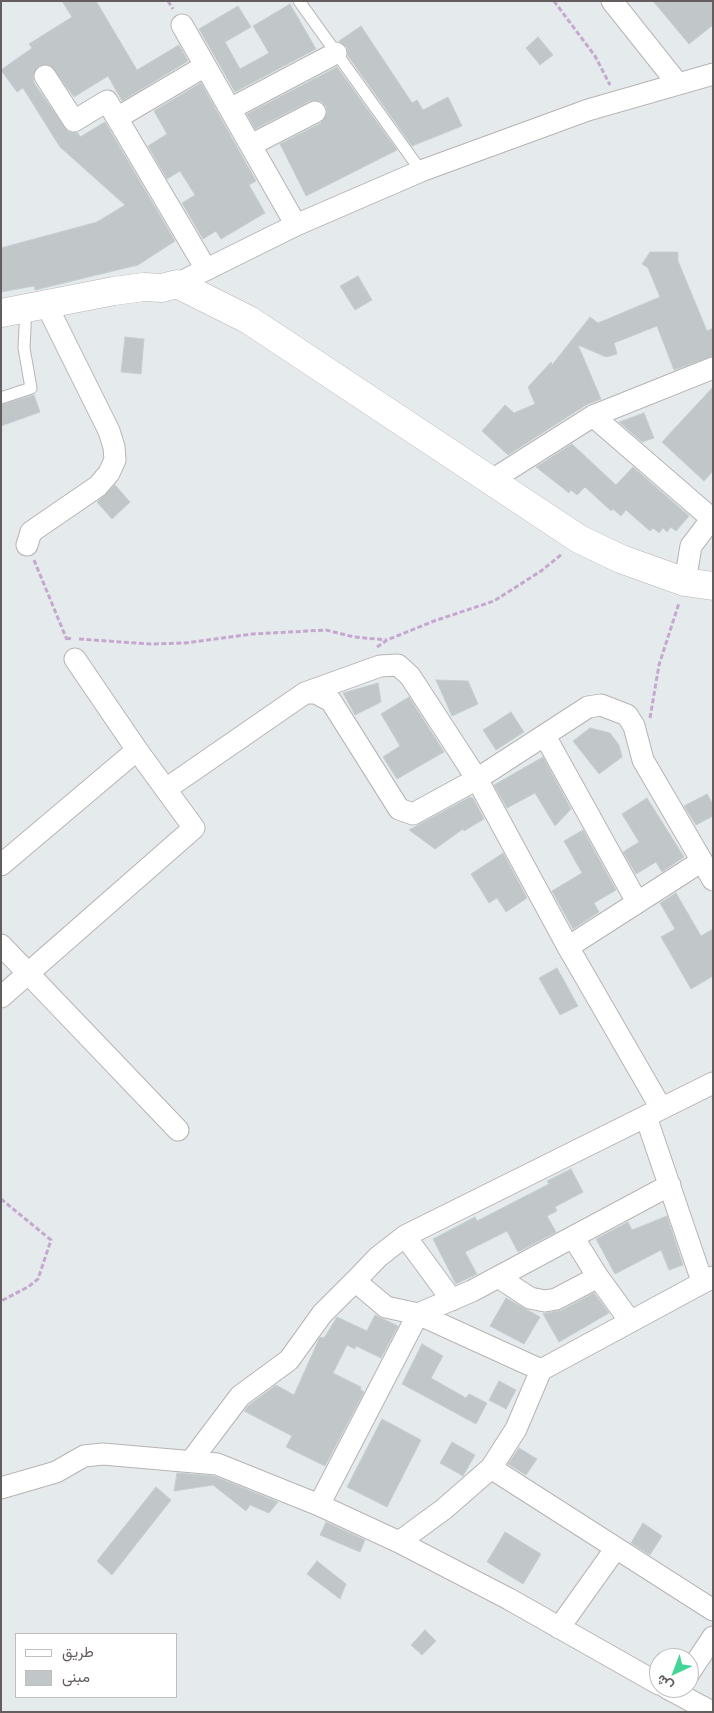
<!DOCTYPE html>
<html>
<head>
<meta charset="utf-8">
<style>
  body { margin:0 }
  #map { position:relative; width:714px; height:1713px; overflow:hidden; background:#e5ebed; font-family:"Noto Sans",Vazirmatn,sans-serif }
  canvas { display:block }
  .frame { position:absolute; inset:0; border:2px solid #645d5d; pointer-events:none }
  .legend { position:absolute; left:15px; top:1633px; width:162px; height:65px; box-sizing:border-box; background:#fff; border:1px solid #c1bebe; margin:0; padding:6px 9px; list-style:none; font-size:15px; color:#645d5d }
  .legend li { display:flex; align-items:center; gap:10px; height:25px }
  .legend b { width:25px; border:1px solid #c1bebe }
  .north { position:absolute; left:649px; top:1648px; width:50px; height:50px; box-sizing:border-box; background:#fff; border:1px solid #c1bebe; border-radius:50%; rotate:223deg; font-size:14px; font-weight:700; line-height:20px; text-align:center; color:#645d5d }
  .north::after { content:''; display:block; margin:auto; width:18px; height:22px; background:#43d596; clip-path:polygon(50% 0,100% 100%,50% 72%,0 100%) }
</style>
</head>
<body>
<div id="map">
<canvas width="714" height="1713"></canvas>
<div class="frame"></div>
<ul class="legend">
<li><b style="height:6px;background:#fff"></b>طريق</li>
<li><b style="height:14px;background:#c1c7c9"></b>مبنى</li>
</ul>
<div class="north">ش</div>
</div>
<script>
const ctx = document.querySelector('canvas').getContext('2d');
ctx.lineJoin = 'round';
function fillPath(path, color) {
  ctx.fillStyle = color;
  ctx.fill(path, 'evenodd');
}
function toPath(rows) {
  const path = new Path2D();
  for (const r of rows) {
    path.moveTo(r[0], r[1]);
    for (let i = 2; i < r.length; i += 2) path.lineTo(r[i], r[i + 1]);
  }
  return path;
}
function trace(path, color, width, dash) {
  ctx.strokeStyle = color;
  ctx.lineWidth = width;
  ctx.lineCap = dash ? 'butt' : 'round';
  ctx.setLineDash(dash || []);
  ctx.stroke(path);
}
const building = toPath([
  [62,1,96,1,137,70,179,45,188,61,122,101,108,76,74,97,50,65,38,66,33,76,34,83,68,132,78,133,80,137,105,122,175,241,138,265,35,290,34,286,1,292,1,248,97,222,125,205,60,147,23,88,17,92,1,70,32,48,29,44,72,17,62,1],
  [653,1,713,1,713,25,689,44,653,1],
  [290,4,316,49,235,92,199,29,238,6,251,27,225,42,240,69,269,53,253,26,290,4],
  [361,26,412,103,417,100,423,110,448,97,462,126,412,146,348,56,347,47,339,41,361,26],
  [538,37,553,55,540,65,526,48,538,37],
  [337,67,397,150,306,196,280,144,321,123,327,113,326,106,321,101,310,101,255,129,247,114,337,67],
  [201,83,256,181,249,185,265,213,221,239,216,231,203,239,182,203,195,195,180,171,167,179,148,146,167,134,154,111,201,83],
  [650,252,678,252,678,261,707,331,713,328,713,356,674,370,657,326,614,343,617,354,610,356,606,357,578,345,601,399,586,405,508,455,482,431,505,405,514,413,535,404,528,387,551,362,552,365,590,317,598,323,660,297,648,268,642,264,650,252],
  [358,276,372,300,355,310,340,286,358,276],
  [125,337,144,339,141,374,121,372,125,337],
  [713,387,713,471,704,481,662,442,713,387],
  [34,395,40,412,1,426,1,405,34,395],
  [644,413,654,438,642,442,619,422,644,413],
  [572,444,616,485,633,467,689,516,676,531,671,527,667,532,663,528,659,533,653,528,650,531,626,510,621,516,613,509,611,511,585,487,577,495,571,490,569,493,536,467,572,444],
  [115,485,130,502,112,519,97,502,115,485],
  [436,680,468,681,478,704,452,716,436,680],
  [378,683,381,702,355,715,343,693,378,683],
  [409,697,444,752,397,779,383,757,400,746,381,714,409,697],
  [511,712,524,732,496,750,483,730,511,712],
  [590,728,610,733,619,745,622,757,599,774,573,741,590,728],
  [543,757,571,809,555,826,535,793,507,808,494,785,543,757],
  [707,794,713,804,713,816,696,825,684,806,707,794],
  [470,797,473,798,484,819,464,831,463,829,435,849,409,830,470,797],
  [647,798,684,857,662,872,656,862,636,874,623,852,639,842,622,814,647,798],
  [583,830,616,890,594,903,599,912,573,929,552,891,582,873,564,841,583,830],
  [503,853,527,898,506,912,497,898,489,903,471,874,503,853],
  [676,893,701,936,713,929,713,976,691,989,661,937,675,929,660,903,676,893],
  [557,968,578,1006,560,1015,539,978,557,968],
  [571,1169,583,1192,555,1207,557,1211,547,1216,556,1232,518,1252,507,1231,465,1252,477,1274,456,1284,433,1239,475,1217,477,1221,549,1184,547,1181,571,1169],
  [667,1216,683,1265,669,1270,661,1250,615,1274,596,1239,628,1222,632,1230,667,1216],
  [594,1293,609,1313,559,1342,543,1314,562,1310,594,1293],
  [506,1298,540,1317,524,1344,490,1326,506,1298],
  [375,1315,398,1326,381,1358,356,1346,355,1349,347,1345,333,1373,361,1387,360,1389,364,1392,325,1466,286,1447,292,1436,244,1411,249,1405,276,1385,294,1395,319,1339,321,1337,324,1338,337,1317,367,1331,375,1315],
  [422,1344,443,1356,431,1378,466,1398,469,1394,487,1403,476,1424,402,1384,422,1344],
  [499,1381,516,1390,506,1409,489,1400,499,1381],
  [382,1419,421,1440,387,1507,347,1487,382,1419],
  [452,1442,475,1455,463,1476,440,1463,452,1442],
  [519,1448,537,1459,526,1475,508,1464,519,1448],
  [177,1473,214,1476,278,1502,269,1513,250,1505,246,1511,213,1485,174,1491,177,1473],
  [156,1487,171,1500,112,1575,97,1561,156,1487],
  [326,1522,365,1540,360,1552,320,1535,326,1522],
  [643,1523,662,1536,650,1555,631,1543,643,1523],
  [505,1532,541,1554,523,1584,487,1562,505,1532],
  [317,1561,346,1584,340,1599,307,1574,317,1561],
  [425,1630,436,1641,422,1655,411,1645,425,1630]
]);
const path = toPath([
  [168,1,173,9],
  [554,1,595,56,610,85],
  [34,560,67,640],
  [66,638,73,639],
  [79,639,150,644,185,643,253,634,326,630,354,637,387,640],
  [377,647,387,640,434,621,494,601,541,571,562,554],
  [650,718,659,665,679,603],
  [1,1199,51,1240,38,1279,28,1287,1,1301]
]);
const lane = toPath([
  [299,1,421,171],
  [1,398,31,388,24,348,26,307]
]);
const street = toPath([
  [612,1,678,84],
  [182,25,296,225],
  [205,66,117,118,206,269],
  [45,76,74,121,107,101,117,118],
  [230,109,336,53],
  [251,145,315,112],
  [177,284,296,225,421,171,588,110,713,74],
  [593,416,711,518],
  [492,480,593,416,713,368],
  [27,545,31,532,98,486,109,473,115,460,114,447,109,431,46,304],
  [685,582,691,546,713,517],
  [305,693,316,693,331,701,399,809,413,814,477,779,588,707,601,705,627,715,634,726,643,760,713,880],
  [545,736,637,902],
  [166,789,305,693,380,666,398,665,410,676,477,779,568,947,661,1108],
  [1,865,137,750],
  [1,945,178,1130],
  [568,947,702,861],
  [1,997,194,828,137,750,75,659],
  [646,1117,702,1281],
  [405,1236,452,1300],
  [573,1237,598,1277,630,1321],
  [498,1277,530,1298,545,1301,556,1299,598,1277],
  [355,1281,378,1257,405,1236,713,1083],
  [191,1461,240,1396,289,1360,322,1314,355,1281,386,1307,418,1314,541,1370],
  [491,1468,713,1610],
  [1,1488,56,1472,84,1456,103,1454,217,1464,319,1505,399,1542,509,1599,659,1684],
  [319,1505,418,1314,472,1291,670,1185],
  [399,1542,444,1509,491,1468,516,1429,541,1370,713,1277],
  [559,1628,616,1548],
  [689,1673,713,1637],
  [667,1688,712,1712]
]);
const secondary = toPath([
  [1,313,114,291,144,287,162,288,177,284,249,320,579,539,621,559,685,582,713,586]
]);
fillPath(building, '#c1c7c9');
trace(building, '#c4cfd1', 1);
trace(lane, '#b8b3b2', 13);
trace(street, '#b8b3b2', 23);
trace(secondary, '#b8b2b1', 29);
trace(path, '#c6a7d0', 3, [5, 2.5]);
trace(lane, '#fff', 11);
trace(street, '#fff', 21);
trace(secondary, '#fff', 28);
</script>
</body>
</html>
